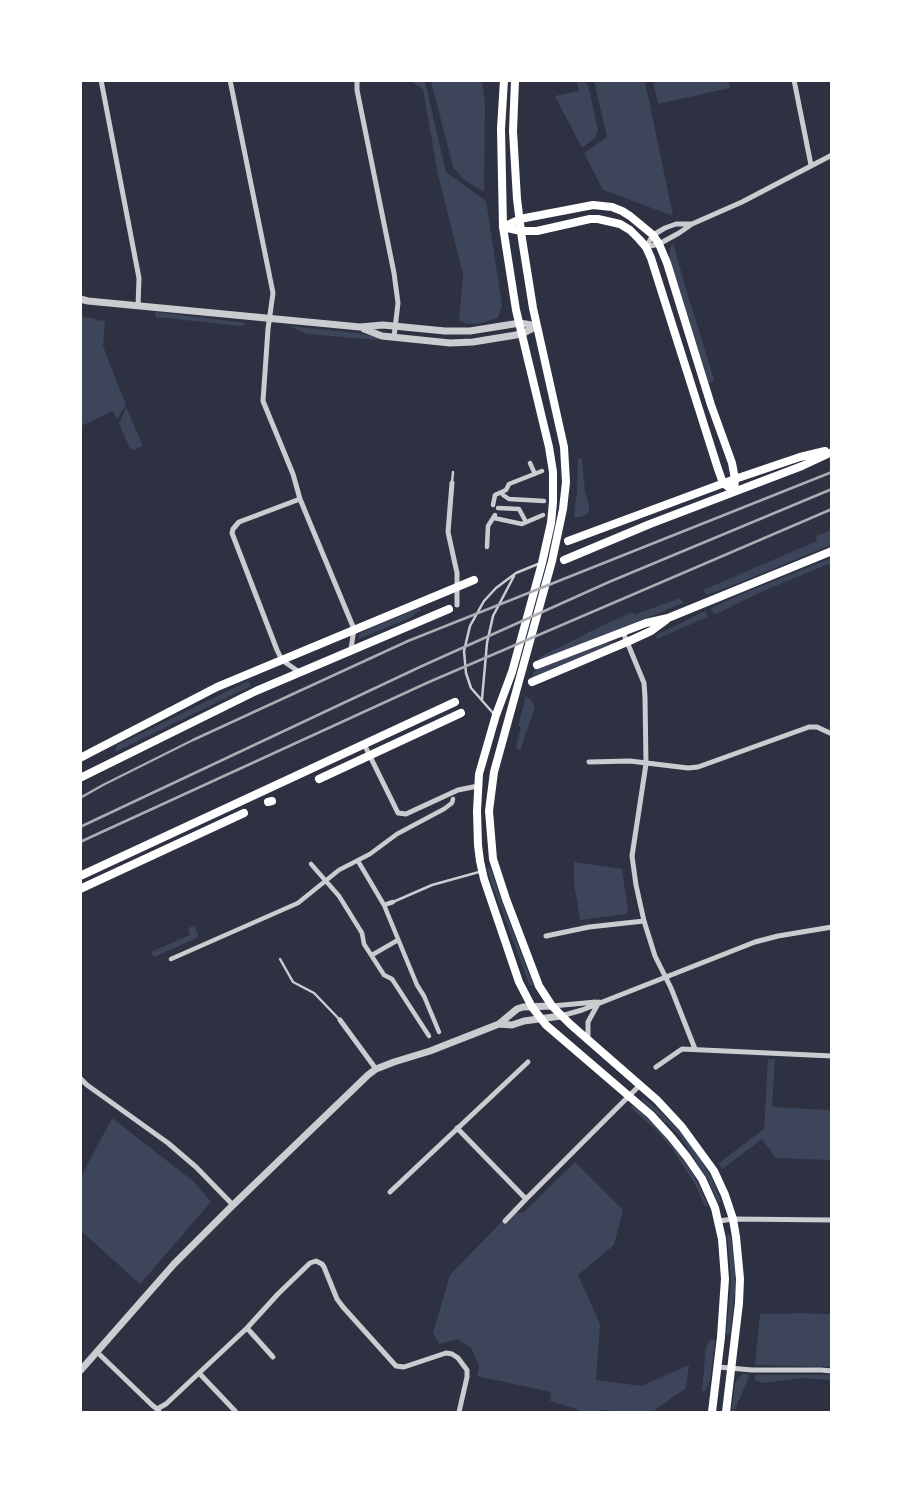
<!DOCTYPE html>
<html>
<head>
<meta charset="utf-8">
<style>
  body { margin:0 }
  #map { position:relative; width:912px; height:1493px; overflow:hidden; background:#2d3142; font-family:"DM Sans",sans-serif }
  canvas { display:block }
  .frame { position:absolute; inset:0; border:82px solid #fff; pointer-events:none }
</style>
</head>
<body>
<div id="map">
<canvas width="912" height="1493"></canvas>
<div class="frame"></div>
</div>
<script>
const ctx = document.querySelector('canvas').getContext('2d');
ctx.lineJoin = 'round';
function fillPath(path, color) {
  ctx.fillStyle = color;
  ctx.fill(path, 'evenodd');
}
function toPath(rows) {
  const path = new Path2D();
  for (const r of rows) {
    path.moveTo(r[0], r[1]);
    for (let i = 2; i < r.length; i += 2) path.lineTo(r[i], r[i + 1]);
  }
  return path;
}
function trace(path, color, width, dash) {
  ctx.strokeStyle = color;
  ctx.lineWidth = width;
  ctx.lineCap = dash ? 'butt' : 'round';
  ctx.setLineDash(dash || []);
  ctx.stroke(path);
}
const green = toPath([
  [410,81,425,81,446,172,486,201,502,305,498,318,478,324,466,324,459,320,463,275,438,175,423,89],
  [431,81,482,81,485,104,484,192,464,180,453,167],
  [580,81,583,81,588,85,598,130,595,138,582,148,555,96,579,91,577,83],
  [594,81,645,81,673,216,603,190,584,153,607,137],
  [653,81,729,81,730,88,658,104],
  [673,243,685,286,714,379,713,382,709,383,669,259,670,248],
  [155,312,198,317,245,323,244,325,241,326,156,317],
  [81,317,95,318,95,320,105,321,103,346,126,405,117,419,113,411,81,426],
  [289,326,357,333,379,337,379,339,377,340,307,334],
  [126,407,143,446,134,450,130,448,119,424],
  [578,458,582,460,585,491,589,507,589,511,586,515,580,517,574,517,577,491],
  [831,530,831,545,726,588,706,595,703,590,817,541,816,536],
  [831,558,831,563,761,592,714,615,711,608,744,593],
  [680,598,683,603,536,664,540,657,601,626,633,612,634,615],
  [419,608,421,610,410,618,358,639,360,633],
  [705,611,708,617,657,639,656,635],
  [606,642,615,643,531,679,534,671],
  [248,681,251,686,115,752,117,745],
  [526,696,531,700,535,707,520,751,516,747,521,727,518,726],
  [574,862,622,869,628,910,626,914,580,920,574,883],
  [490,867,504,908,533,985,530,986,490,879,487,868],
  [194,926,198,934,197,938,154,957,151,952,190,935,188,928],
  [768,1059,775,1059,772,1107,831,1110,831,1160,776,1158,762,1139,722,1169,719,1163,764,1129],
  [642,1097,661,1112,687,1139,711,1176,721,1202,718,1203,708,1180,687,1147,679,1135,642,1100],
  [632,1106,637,1108,657,1127,679,1153,697,1181,708,1206,705,1206,695,1184,673,1150,656,1130,630,1107],
  [112,1118,193,1181,211,1202,140,1284,81,1231,81,1177],
  [575,1162,623,1210,614,1245,578,1275,600,1324,596,1380,641,1386,689,1365,686,1388,652,1412,626,1412,600,1410,599,1412,579,1412,579,1410,550,1401,551,1392,477,1376,479,1366,471,1348,458,1339,439,1344,433,1333,450,1275,508,1215,524,1212],
  [729,1234,731,1237,735,1271,735,1290,730,1335,726,1334,730,1294,731,1276,727,1236],
  [791,1313,831,1314,831,1367,755,1365,760,1314,790,1314],
  [710,1340,715,1340,710,1381,705,1391,702,1391,706,1347],
  [743,1374,749,1374,749,1377,734,1412,731,1412,735,1383,739,1377],
  [755,1375,828,1375,831,1376,831,1380,802,1378,762,1383,755,1380]
]);
const service = toPath([
  [452,483,453,472],
  [482,699,487,643,493,616,514,576],
  [493,713,471,688,466,673,464,651,470,626,484,601,496,588,516,573,538,564],
  [393,902,432,885,479,872],
  [280,959,293,982,314,993,340,1020]
]);
const pedestrian = toPath([
  [530,463,535,474],
  [503,495,509,499,544,501],
  [493,505,495,495,506,490,509,484,542,471],
  [498,508,519,509,526,522],
  [494,518,522,524,543,515],
  [487,547,488,526,495,515],
  [358,861,384,905,417,985,424,996,439,1032],
  [311,864,339,896,362,933,364,944,384,975,392,979,429,1036],
  [384,905,393,902],
  [372,955,398,940],
  [171,959,298,903,339,870,370,854,397,834,444,809,452,803,453,799]
]);
const minor = toPath([
  [101,80,139,278,138,306],
  [230,80,273,293,268,329,263,401,293,474,300,499,354,629,351,649],
  [357,80,357,90,394,273,398,303,394,337],
  [794,80,811,165],
  [646,247,659,244,679,233,692,224,742,202,832,155],
  [646,247,653,235,665,228,676,224,692,224],
  [452,483,448,532,457,573,457,605],
  [623,632,644,683,645,697,646,764,632,856,636,885,644,921,655,956,671,988,695,1049],
  [299,672,282,660,277,650,232,533,233,529,239,522,300,499],
  [364,744,398,813,406,814,458,790,478,786],
  [589,762,630,761,688,768,698,767,809,727,817,727,832,734],
  [546,936,589,927,644,921],
  [552,1006,596,1002],
  [561,1016,582,1010,755,942,778,936,832,927],
  [340,1020,376,1069],
  [588,1040,588,1022,599,1002],
  [656,1067,682,1049,832,1056],
  [80,1078,87,1085,168,1143,196,1167,233,1205],
  [457,1128,526,1199,639,1086],
  [390,1192,528,1062],
  [505,1221,526,1199],
  [719,1221,733,1219,832,1220],
  [247,1328,273,1357],
  [97,1352,152,1405,157,1409,159,1412],
  [718,1367,752,1370,821,1370,832,1371],
  [199,1373,236,1412],
  [157,1409,166,1404,247,1328,278,1294,310,1263,316,1261,322,1264,324,1267,337,1299,343,1307,396,1366,404,1367,446,1353,452,1354,458,1358,467,1370,467,1377,459,1412]
]);
const tertiary = toPath([
  [80,299,88,301,360,327,383,325,445,331,470,331,520,323,537,326],
  [364,329,382,336,450,343,473,342,522,334,537,326],
  [499,1024,512,1025,524,1021,561,1016],
  [80,1371,174,1264,233,1205,368,1075,376,1069,394,1062,430,1051,499,1024,517,1009,523,1007,552,1006]
]);
const secondary = toPath([
  [504,80,501,129,503,227,516,310,549,447,553,472,553,502,551,523,542,563,512,672,496,715,479,774,477,811,478,845,480,861,484,879,519,982,532,1007,546,1025,651,1115,671,1137,687,1157,702,1179,715,1208,722,1239,725,1279,721,1337,712,1412],
  [515,80,513,131,517,199,522,239,533,308,564,447,566,482,563,509,552,561,494,772,489,811,493,859,506,899,539,986,552,1006,570,1024,657,1100,682,1127,714,1171,725,1195,733,1219,736,1237,740,1279,739,1303,726,1412],
  [503,227,520,219,593,205,612,207,622,211,630,216,653,235,659,244,667,263,711,405,732,463,735,479,734,491],
  [503,227,521,231,537,231,590,219,598,219,620,224,630,230,639,239,646,247,651,258,718,469,723,483,734,491],
  [568,541,735,479,800,457,825,451],
  [564,560,650,524,802,466,832,452],
  [537,665,646,623,668,618,832,551],
  [532,682,627,642,651,631,666,620],
  [80,758,217,687,474,580],
  [80,778,256,691,449,609],
  [319,779,461,713],
  [268,802,272,801],
  [80,876,455,702],
  [80,889,244,813]
]);
const rail = toPath([
  [80,798,103,785,193,740,408,641,832,472],
  [80,827,422,666,609,582,832,489],
  [80,842,429,682,832,509]
]);
fillPath(green, '#3c4559');
trace(service, '#caccd0', 2.5);
trace(pedestrian, '#caccd0', 4.5);
trace(minor, '#caccd0', 5);
trace(tertiary, '#caccd0', 7);
trace(secondary, '#fff', 8);
trace(rail, '#abadb3', 2.5);
</script>
</body>
</html>
